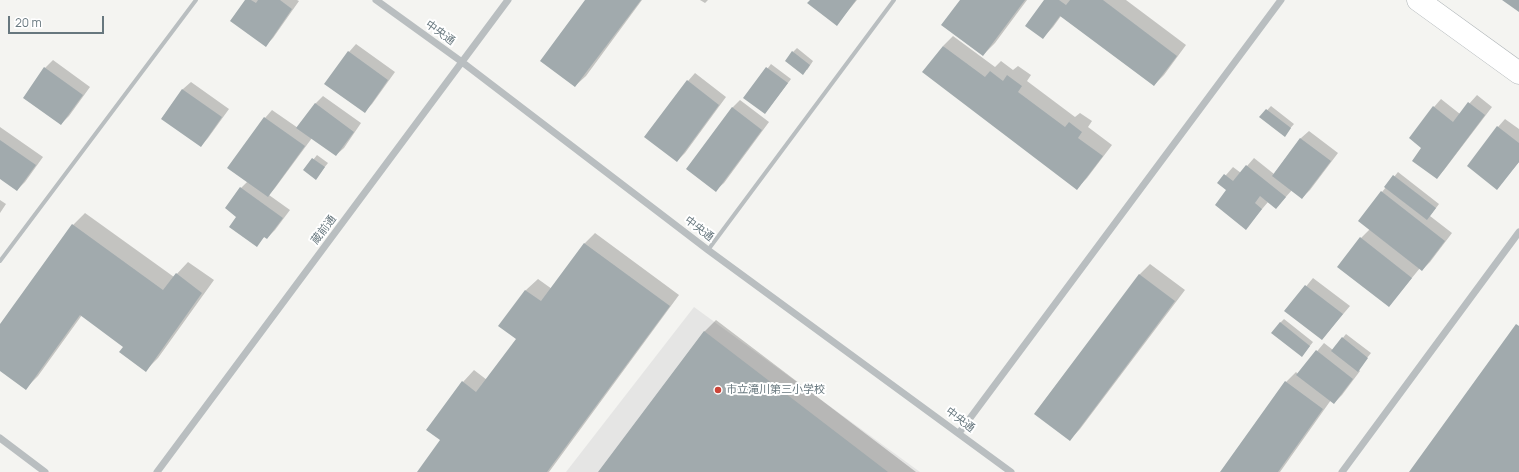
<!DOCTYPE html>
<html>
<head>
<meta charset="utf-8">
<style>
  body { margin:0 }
  #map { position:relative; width:1519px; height:472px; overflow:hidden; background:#f4f4f1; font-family:Manrope,sans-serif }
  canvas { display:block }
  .scale { position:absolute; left:8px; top:16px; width:96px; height:18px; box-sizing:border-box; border:2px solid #67777e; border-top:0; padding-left:5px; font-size:12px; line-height:14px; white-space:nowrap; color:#67777e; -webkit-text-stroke:3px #fff; paint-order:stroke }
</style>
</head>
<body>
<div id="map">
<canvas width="1519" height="472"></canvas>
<div class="scale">20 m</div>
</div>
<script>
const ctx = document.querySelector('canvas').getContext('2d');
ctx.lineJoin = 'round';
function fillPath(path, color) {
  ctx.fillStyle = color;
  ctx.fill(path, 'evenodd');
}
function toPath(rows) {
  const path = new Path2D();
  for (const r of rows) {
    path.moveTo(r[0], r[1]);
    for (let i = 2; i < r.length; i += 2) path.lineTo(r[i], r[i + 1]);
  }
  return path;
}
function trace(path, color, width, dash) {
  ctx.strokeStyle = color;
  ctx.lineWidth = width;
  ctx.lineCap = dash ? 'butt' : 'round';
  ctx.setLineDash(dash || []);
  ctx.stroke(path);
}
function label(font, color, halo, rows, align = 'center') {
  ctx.font = font + ' Manrope,"Noto Sans JP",sans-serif';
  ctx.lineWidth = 4;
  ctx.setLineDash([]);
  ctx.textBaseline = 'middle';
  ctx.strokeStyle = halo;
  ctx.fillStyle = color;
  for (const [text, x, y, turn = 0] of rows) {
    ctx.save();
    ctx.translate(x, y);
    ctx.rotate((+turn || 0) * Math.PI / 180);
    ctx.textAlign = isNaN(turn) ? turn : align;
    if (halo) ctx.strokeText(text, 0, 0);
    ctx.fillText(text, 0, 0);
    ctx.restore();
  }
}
const built = toPath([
  [694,307,920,472,566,472]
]);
const shadow = toPath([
  [246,0,297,0,299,1,273,38,266,45],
  [586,0,642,0,586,76,575,86],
  [700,0,708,0,705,3],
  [811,0,857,0,837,24],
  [961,0,1027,0,995,43,983,55],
  [1045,0,1126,0,1186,45,1164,75,1154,85,1061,16,1053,27,1043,38],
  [953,36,995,67,1001,61,1013,70,1018,66,1031,75,1027,81,1075,117,1080,113,1092,121,1088,127,1112,145,1087,178,1077,188,943,46],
  [356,44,395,72,372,104,364,112,349,52],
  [797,48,813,61,807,70,793,52],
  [53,60,90,87,69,116,61,124,24,98,45,68],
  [771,64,791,79,765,113,745,98],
  [695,73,726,97,685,153,677,161,688,81],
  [191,82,229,109,208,138,201,146,162,118,183,89],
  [1477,95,1492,107,1444,170,1437,178,1423,148,1434,107,1441,99,1460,114],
  [323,96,361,123,344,148,336,155,312,138,275,188,269,195,290,210,275,230,267,238,265,236,257,245,238,216,241,188,248,181,229,167,265,118,272,110,298,128,315,104],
  [740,100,769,122,724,183,716,190,732,108],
  [1271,106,1294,124,1288,131,1261,117],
  [1505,119,1519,129,1519,162,1497,188,1498,127],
  [0,127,43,157,25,182,17,190,0,178],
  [1309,131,1338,153,1310,190,1302,198,1292,190,1276,208,1268,202,1246,228,1228,190,1219,183,1233,167,1241,173,1254,158,1274,174,1301,138],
  [317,155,328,163,316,178,305,170],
  [1398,172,1439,204,1430,216,1452,233,1430,262,1422,270,1420,268,1389,306,1361,238,1370,229,1382,192],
  [0,200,6,204,0,213],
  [85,213,174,277,188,262,214,280,158,358,146,370,125,346,82,315,38,376,26,388,0,370,0,326,73,225],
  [595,233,679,295,549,472,418,472,441,440,463,382,474,370,487,380,517,339,500,326,526,290,538,279,552,289,585,243],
  [1150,264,1185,290,1080,429,1070,440,1035,413,1140,274],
  [1313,278,1350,306,1322,339,1286,311],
  [1284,319,1313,342,1302,356,1280,323],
  [716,320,916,472,599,472,704,332],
  [1346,334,1371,353,1358,369,1360,371,1342,395,1334,403,1331,400,1280,472,1221,472,1286,382,1296,372,1298,374,1324,343,1333,350]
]);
const building = toPath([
  [245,0,251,0,256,3,258,0,280,0,292,9,266,47,230,21],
  [585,0,641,0,575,87,540,61],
  [810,0,856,0,837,26,807,3],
  [960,0,1025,0,983,56,941,25],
  [1044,0,1059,0,1066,5,1070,0,1103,0,1177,56,1154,86,1060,16,1043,39,1025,26],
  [1502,0,1519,0,1519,12],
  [943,46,985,77,990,71,1003,81,1007,75,1022,86,1018,92,1065,127,1069,122,1082,132,1078,138,1103,156,1077,190,922,72],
  [348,51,388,80,365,113,324,84],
  [792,51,810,65,803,75,785,61],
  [44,67,83,95,61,125,23,98],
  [766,67,788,83,765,114,743,98],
  [687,80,719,105,677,162,644,137],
  [182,89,222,117,201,147,161,119],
  [1468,102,1485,115,1437,179,1412,161,1421,148,1409,138,1433,106,1453,122],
  [315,103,354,132,336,156,296,128],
  [732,107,762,130,716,192,686,169],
  [1266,109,1291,128,1285,137,1259,117],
  [264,117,305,146,268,197,227,168],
  [1497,126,1519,143,1519,162,1497,190,1467,166],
  [1300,138,1331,161,1302,199,1272,176],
  [0,140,36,165,17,191,0,179],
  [312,158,325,167,316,180,303,170],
  [1246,165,1286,197,1276,209,1260,196,1255,203,1262,209,1246,230,1215,205,1226,190,1217,183,1224,174,1233,181],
  [1393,175,1436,208,1427,220,1384,187],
  [240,187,283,218,267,239,264,237,257,247,229,227,236,217,225,208],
  [1381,191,1445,241,1422,271,1358,221],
  [72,224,163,290,176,273,202,293,146,372,119,352,123,347,80,315,26,390,0,371,0,324],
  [1360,237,1412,278,1389,307,1337,267],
  [584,243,670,306,547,472,417,472,440,440,426,430,462,381,476,392,516,339,498,326,525,290,541,301],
  [1139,274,1175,301,1070,441,1034,414],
  [1305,285,1343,314,1322,340,1284,311],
  [1280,322,1310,346,1302,357,1271,333],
  [1516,324,1519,326,1519,472,1409,472],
  [704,331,888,472,598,472],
  [1342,337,1368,358,1358,372,1331,351],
  [1316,350,1353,379,1334,404,1296,375],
  [1285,381,1323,409,1278,472,1220,472]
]);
const minor = toPath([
  [708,250,894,0],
  [0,261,196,0]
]);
const tertiary = toPath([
  [376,0,462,62,708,250,1011,472],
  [959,433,1281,0],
  [0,438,45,472],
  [157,472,508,0],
  [1342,472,1519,232]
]);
const secondary = toPath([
  [1418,0,1519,73]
]);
const markers = [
  [718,390,4,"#cc4539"]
];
const streetNames = [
  ["中央通",440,33,36],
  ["中央通",699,229,37],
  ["蔵前通",324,230,-53],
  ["中央通",960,420,37]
];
const poiNames = [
  ["市立滝川第三小学校",726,390]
];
fillPath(built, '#e5e5e4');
fillPath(shadow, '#0003');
fillPath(building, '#a1aaad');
trace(secondary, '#acb2b5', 23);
trace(minor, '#b9bec0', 4);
trace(tertiary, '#b9bec0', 7);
trace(secondary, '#fff', 22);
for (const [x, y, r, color] of markers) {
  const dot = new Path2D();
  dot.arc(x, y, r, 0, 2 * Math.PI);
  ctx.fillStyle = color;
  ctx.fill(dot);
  trace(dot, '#fff', 1.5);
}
label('11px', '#67777e', '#fff', streetNames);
label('11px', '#67777e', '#fff', poiNames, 'left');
</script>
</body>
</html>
